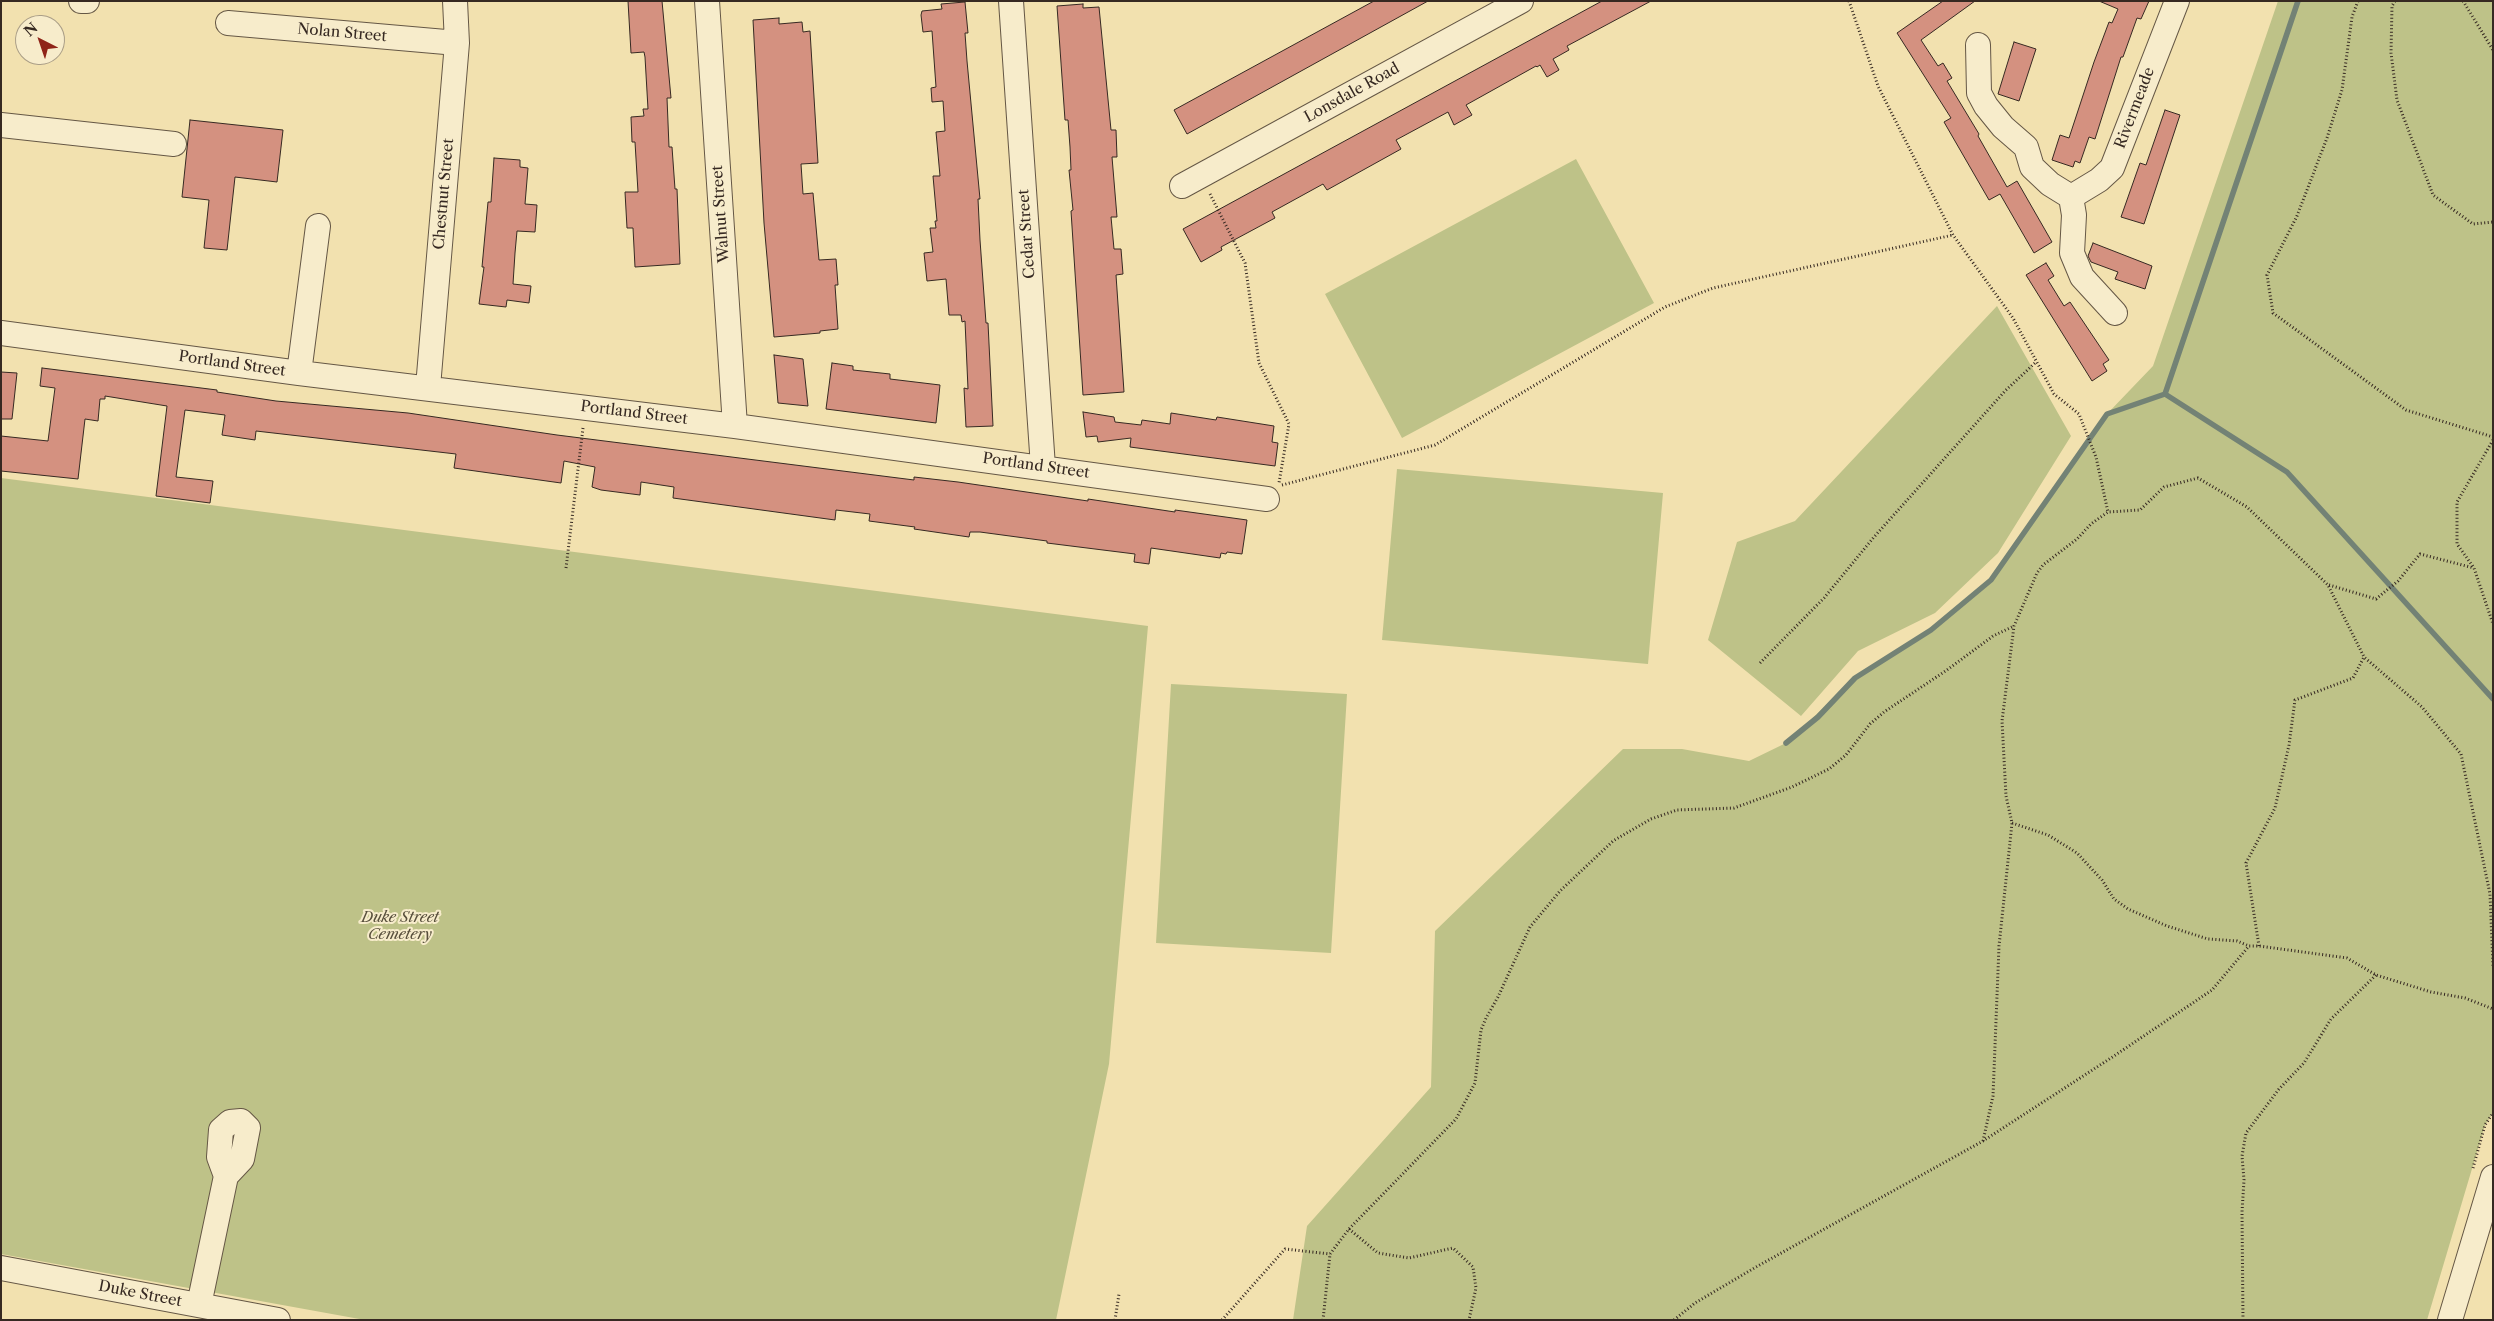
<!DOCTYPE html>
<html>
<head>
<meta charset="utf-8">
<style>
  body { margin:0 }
  #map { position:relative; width:2494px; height:1321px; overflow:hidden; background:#f2e1af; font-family:"Libre Caslon Text",serif }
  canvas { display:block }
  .frame { position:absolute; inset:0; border:2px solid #362922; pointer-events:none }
  .north { position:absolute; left:15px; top:15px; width:50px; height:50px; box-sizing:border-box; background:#f7eccb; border:1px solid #aa9e87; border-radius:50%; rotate:319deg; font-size:14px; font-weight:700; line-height:20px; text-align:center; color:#362922 }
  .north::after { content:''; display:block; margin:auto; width:18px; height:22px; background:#8f2418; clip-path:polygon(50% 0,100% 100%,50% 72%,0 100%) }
</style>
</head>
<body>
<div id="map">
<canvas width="2494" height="1321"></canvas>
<div class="frame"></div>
<div class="north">N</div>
</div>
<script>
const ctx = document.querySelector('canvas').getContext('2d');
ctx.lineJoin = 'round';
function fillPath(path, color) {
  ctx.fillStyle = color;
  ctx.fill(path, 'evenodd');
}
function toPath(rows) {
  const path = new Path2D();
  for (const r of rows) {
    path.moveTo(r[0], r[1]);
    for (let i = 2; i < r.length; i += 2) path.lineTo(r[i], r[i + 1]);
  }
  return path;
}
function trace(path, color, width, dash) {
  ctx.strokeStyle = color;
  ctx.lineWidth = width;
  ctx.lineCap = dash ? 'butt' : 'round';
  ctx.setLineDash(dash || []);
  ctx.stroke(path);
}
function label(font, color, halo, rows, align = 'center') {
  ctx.font = font + ' "Libre Caslon Text",serif';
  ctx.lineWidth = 4;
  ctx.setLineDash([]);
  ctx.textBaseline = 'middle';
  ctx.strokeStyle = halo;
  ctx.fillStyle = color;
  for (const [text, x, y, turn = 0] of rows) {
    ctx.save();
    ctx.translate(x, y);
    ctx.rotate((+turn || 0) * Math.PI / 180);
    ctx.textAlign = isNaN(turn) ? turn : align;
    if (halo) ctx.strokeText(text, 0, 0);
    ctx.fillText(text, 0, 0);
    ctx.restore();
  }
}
const green = toPath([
  [2278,1,2493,1,2493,1113,2485,1125,2427,1320,1293,1320,1307,1226,1431,1087,1435,931,1623,749,1682,749,1749,761,1786,743,1855,678,1931,630,1991,580,2107,414,2153,366],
  [1576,159,1654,303,1402,438,1325,294],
  [1997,306,2071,436,1998,553,1935,613,1858,651,1801,716,1708,640,1737,542,1795,521],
  [1397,469,1663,493,1648,664,1382,640],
  [1,478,1148,626,1109,1064,1056,1320,365,1320,1,1254],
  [1171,684,1347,694,1331,953,1156,943]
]);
const stream = toPath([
  [2165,394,2287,472,2493,699],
  [2165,394,2298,1],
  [1786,743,1818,717,1855,678,1931,630,1991,580,2107,414,2165,394]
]);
const building = toPath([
  [628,1,662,1,671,98,667,98,669,147,672,147,675,189,677,189,680,264,635,267,633,228,627,228,625,192,638,192,635,142,632,142,631,117,644,116,643,109,648,109,645,57,644,52,631,53,628,1],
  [1374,1,1428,1,1187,134,1174,110,1374,1],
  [1602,1,1651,1,1567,46,1569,50,1553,59,1559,70,1547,77,1540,65,1537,67,1536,66,1466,105,1472,115,1454,125,1448,112,1396,140,1401,149,1327,190,1323,184,1272,212,1275,218,1221,247,1222,250,1201,262,1183,229,1602,1],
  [1943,1,1975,1,1921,40,1938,66,1943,63,1952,78,1947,81,1979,134,1978,136,2007,187,2017,181,2052,242,2034,253,2000,194,1989,200,1944,122,1951,118,1897,33,1943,1],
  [2099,1,2149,1,2141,19,2137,18,2123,57,2121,57,2095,139,2089,137,2080,163,2075,161,2073,167,2052,160,2060,135,2069,138,2094,62,2109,22,2112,23,2118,9,2099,1],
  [965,2,968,33,965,33,967,61,980,199,978,199,980,240,986,323,988,323,993,426,966,427,964,388,968,389,965,321,962,322,961,315,949,315,946,279,927,281,924,253,933,252,930,228,936,228,935,221,937,221,933,176,940,176,936,132,945,131,943,101,932,102,931,88,936,87,932,31,923,32,921,15,922,11,942,9,941,4,965,2],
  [1083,4,1083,8,1099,7,1111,130,1116,130,1117,157,1112,157,1117,217,1111,217,1114,249,1121,249,1123,274,1116,275,1124,392,1083,395,1071,211,1073,210,1069,170,1071,170,1070,147,1068,120,1065,120,1057,6,1083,4],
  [779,18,779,24,802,22,803,32,810,31,818,163,801,164,803,194,813,193,819,260,836,259,838,285,835,285,838,329,820,331,820,333,774,337,764,223,753,20,779,18],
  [2014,42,2036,49,2019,101,1998,94,2014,42],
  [2165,110,2180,115,2144,224,2121,217,2140,163,2146,165,2165,110],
  [190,120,283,130,277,182,235,177,227,250,204,248,209,200,182,197,190,120],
  [494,158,520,160,520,167,528,168,525,204,537,205,535,232,517,231,515,253,513,284,531,286,529,303,507,300,506,307,479,304,484,267,482,267,488,202,491,202,494,158],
  [2093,243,2152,266,2145,289,2115,279,2118,272,2091,262,2088,256,2093,243],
  [2046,263,2054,276,2048,280,2064,306,2070,302,2109,360,2103,364,2107,371,2092,381,2026,275,2046,263],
  [774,355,803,359,808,406,778,403,774,355],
  [832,363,853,366,853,370,890,374,890,379,940,385,936,423,826,409,832,363],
  [42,368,217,390,217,392,276,401,408,413,557,435,914,480,914,477,958,482,1088,501,1088,499,1175,512,1175,510,1247,520,1242,554,1227,552,1226,554,1221,553,1220,558,1151,548,1149,564,1134,562,1135,554,1047,543,1047,541,980,532,970,532,969,537,914,529,915,527,869,521,870,514,836,510,835,520,673,498,674,487,641,482,640,495,601,490,592,487,595,467,564,461,561,483,454,468,456,454,256,431,255,440,222,435,225,415,185,410,176,477,213,481,210,503,156,496,167,406,105,396,105,399,100,399,98,421,85,419,78,479,1,471,1,436,48,441,55,388,40,386,42,368],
  [1,372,17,373,12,419,1,419,1,372],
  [1083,412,1114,417,1115,422,1141,425,1142,420,1170,424,1171,413,1216,420,1217,417,1274,426,1272,442,1278,443,1275,466,1130,447,1131,438,1098,442,1097,436,1086,437,1083,412]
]);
const path = toPath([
  [1849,1,1878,86,1953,235,2013,318,2054,394,2079,414,2096,457,2108,512],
  [2358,1,2352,17,2342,90,2327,138,2297,216,2267,275,2273,313,2406,410,2493,437],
  [2395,1,2392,6,2391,53,2397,100,2433,195,2473,224,2493,222],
  [2463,1,2493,50],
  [1210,194,1245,263,1259,363,1289,424,1279,483],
  [2493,440,2457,502,2457,544,2474,568,2493,624],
  [1282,485,1435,445,1665,307,1713,288,1953,235],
  [566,568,583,428],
  [2329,585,2376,599,2398,581,2420,554,2474,568],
  [1760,663,1824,598,1874,537,2005,391,2035,363],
  [2012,823,2048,835,2077,853,2102,880,2114,899,2128,909,2167,926,2208,939,2237,941,2249,946],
  [2259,946,2246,863,2275,808,2289,745,2295,700,2353,678,2364,657],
  [1983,1141,1993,1096,1999,946,2012,823,2006,796,2002,721,2014,626,2037,573,2043,565,2077,539,2091,524,2108,512,2140,510,2164,487,2198,478,2247,507,2328,585,2364,657,2422,707,2461,754,2490,894,2493,966],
  [2473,1168,2485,1125,2493,1113],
  [1349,1229,1378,1253,1409,1258,1453,1248,1473,1267,1476,1288,1469,1320],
  [1115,1320,1119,1294],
  [1222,1320,1285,1249,1330,1254],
  [1323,1320,1330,1254,1349,1229,1456,1119,1475,1083,1481,1030,1486,1018,1498,997,1530,927,1560,891,1613,841,1651,819,1677,810,1734,808,1792,787,1829,769,1846,755,1870,724,1884,712,1947,670,1993,636,2014,626],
  [1674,1320,1695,1303,1756,1267,1983,1141,2114,1056,2212,990,2249,946,2259,946,2347,958,2376,975,2431,992,2465,998,2493,1009],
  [2243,1320,2242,1212,2244,1180,2242,1156,2246,1133,2279,1089,2304,1063,2331,1019,2376,975]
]);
const minor = toPath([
  [81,1,87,1],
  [707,1,735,426],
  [1011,1,1043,467],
  [228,23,457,43],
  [1978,45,1979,93,1986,106,2003,127,2026,147,2032,167,2050,184,2071,197],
  [1,125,174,144],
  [1182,186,1521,1],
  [2115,313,2082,277,2072,253,2074,215,2071,197,2099,180,2112,168,2177,1],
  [1,333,299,373,735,426,1267,499],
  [299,373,318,226],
  [428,387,457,43,455,1],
  [1,1268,278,1320],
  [199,1305,226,1176,242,1159,248,1128,241,1121,230,1122,221,1130,219,1157,226,1176],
  [2450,1320,2493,1177]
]);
const streetNames = [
  ["Nolan Street",342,33,5],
  ["Lonsdale Road",1352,93,-29],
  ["Rivermeade",2135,108,-69],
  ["Chestnut Street",444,194,-85],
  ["Walnut Street",721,214,-94],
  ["Cedar Street",1027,234,-94],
  ["Portland Street",232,364,8],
  ["Portland Street",634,413,7],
  ["Portland Street",1036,466,8],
  ["Duke Street",140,1294,11]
];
const parkNames = [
  ["Duke Street",400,918],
  ["Cemetery",400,935]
];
fillPath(green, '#bec288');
trace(stream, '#738275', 5.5);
fillPath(building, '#d49180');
trace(building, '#362922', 1);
trace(minor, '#655745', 26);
trace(path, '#362922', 3, [1, 2.5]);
trace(minor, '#f7eccb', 24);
label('15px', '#362922', '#f7eccb', streetNames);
label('italic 15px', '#584f3c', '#f7eccb', parkNames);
</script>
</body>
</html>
